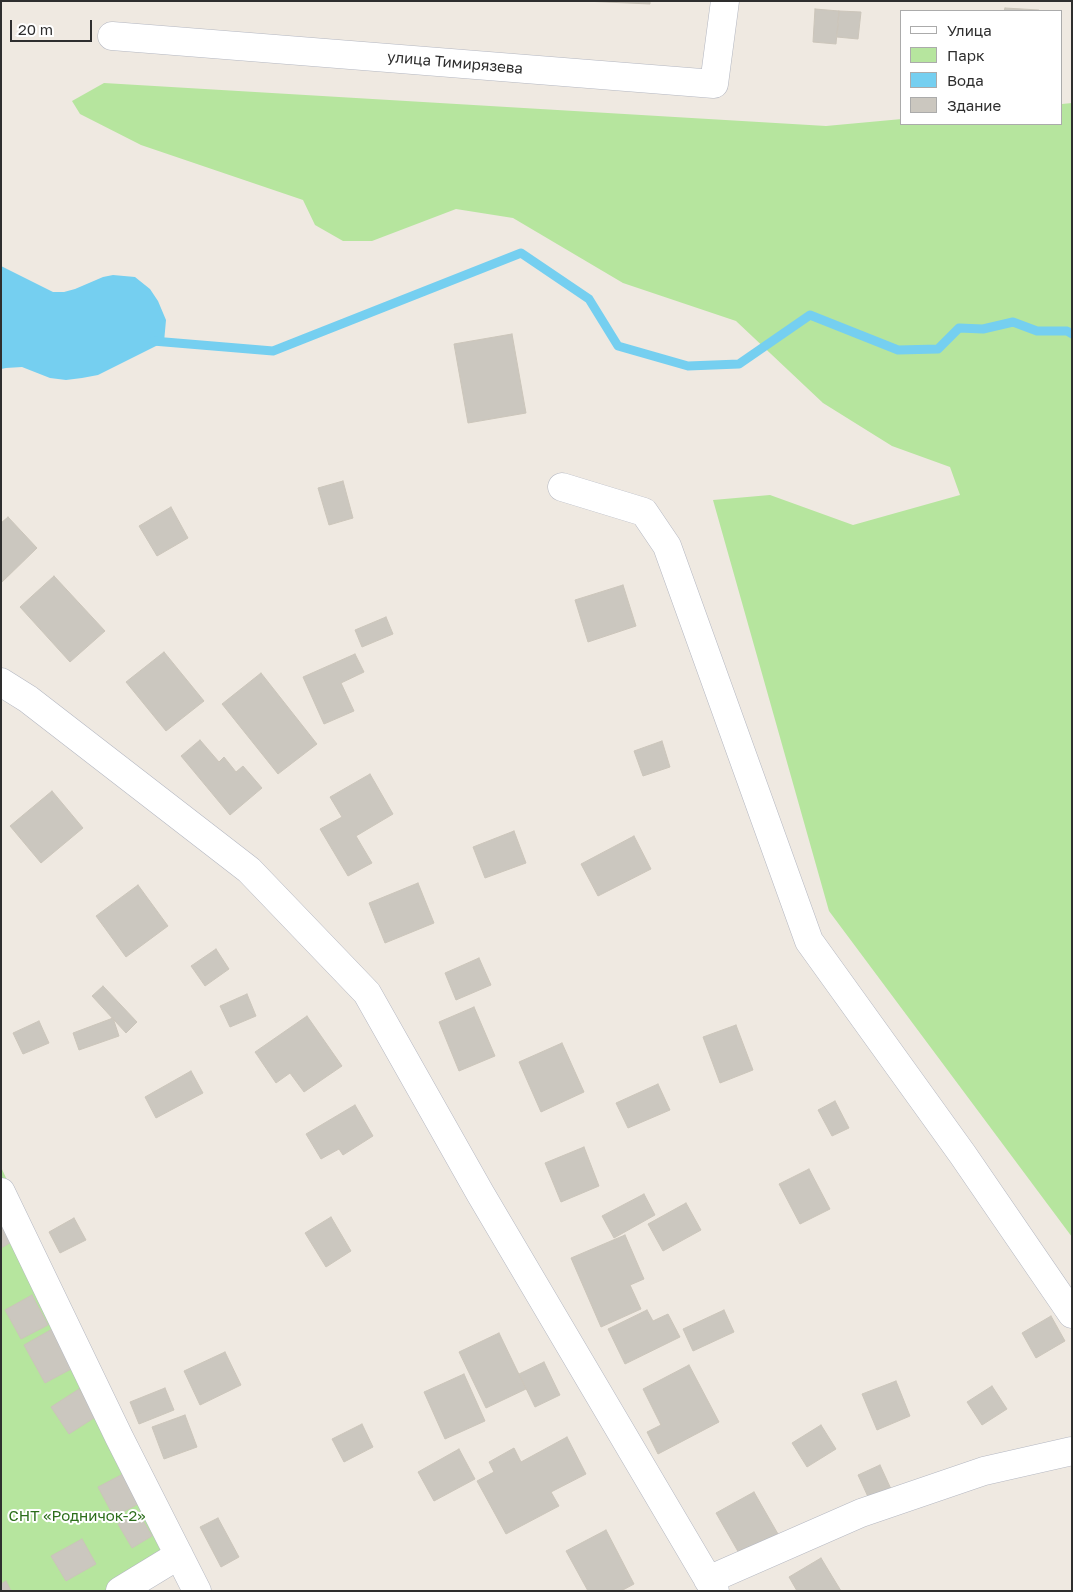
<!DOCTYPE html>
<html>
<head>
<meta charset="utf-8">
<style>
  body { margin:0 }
  #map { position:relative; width:1073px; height:1592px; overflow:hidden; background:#efe9e1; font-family:"Golos Text",sans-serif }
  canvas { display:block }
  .frame { position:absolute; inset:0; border:2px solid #2e2e2e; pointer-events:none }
  .legend { position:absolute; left:900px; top:10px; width:162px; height:115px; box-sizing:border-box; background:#fff; border:1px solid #ababab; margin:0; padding:6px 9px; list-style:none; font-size:15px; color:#2e2e2e }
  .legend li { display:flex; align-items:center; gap:10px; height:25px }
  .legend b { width:25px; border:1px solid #ababab }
  .scale { position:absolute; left:10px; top:20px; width:82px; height:22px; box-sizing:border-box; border:2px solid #2e2e2e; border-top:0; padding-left:6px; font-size:15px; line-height:18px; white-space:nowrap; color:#2e2e2e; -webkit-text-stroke:4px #fff; paint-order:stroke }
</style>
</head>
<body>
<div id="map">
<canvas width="1073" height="1592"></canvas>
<div class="frame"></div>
<ul class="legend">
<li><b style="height:6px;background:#fff"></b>Улица</li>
<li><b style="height:14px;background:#b6e59e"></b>Парк</li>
<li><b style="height:14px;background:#75cff0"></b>Вода</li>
<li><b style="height:14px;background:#cbc7bf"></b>Здание</li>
</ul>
<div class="scale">20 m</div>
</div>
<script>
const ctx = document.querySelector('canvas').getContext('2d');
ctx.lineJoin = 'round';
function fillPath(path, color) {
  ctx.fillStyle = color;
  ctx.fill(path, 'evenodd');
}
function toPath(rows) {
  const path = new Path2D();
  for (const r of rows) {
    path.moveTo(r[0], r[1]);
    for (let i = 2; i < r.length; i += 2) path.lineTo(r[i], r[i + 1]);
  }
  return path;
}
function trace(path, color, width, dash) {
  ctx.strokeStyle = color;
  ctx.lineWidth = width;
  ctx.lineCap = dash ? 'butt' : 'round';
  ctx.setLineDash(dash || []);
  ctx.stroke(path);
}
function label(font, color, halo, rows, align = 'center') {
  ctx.font = font + ' "Golos Text",sans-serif';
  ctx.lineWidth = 4;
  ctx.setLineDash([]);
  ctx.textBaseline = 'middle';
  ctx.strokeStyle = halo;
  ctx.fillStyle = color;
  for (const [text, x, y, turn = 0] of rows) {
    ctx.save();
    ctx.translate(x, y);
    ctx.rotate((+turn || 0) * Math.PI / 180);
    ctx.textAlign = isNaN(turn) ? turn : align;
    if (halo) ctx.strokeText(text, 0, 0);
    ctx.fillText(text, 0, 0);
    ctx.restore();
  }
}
const green = toPath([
  [104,83,826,126,902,119,902,124,1062,124,1062,104,1072,103,1072,1237,829,911,713,500,770,495,853,525,960,495,950,467,892,446,823,403,736,321,623,283,513,218,456,209,372,241,343,241,315,225,303,200,141,145,80,114,72,101],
  [1,1167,178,1555,129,1591,1,1591]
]);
const water = toPath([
  [1,266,53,292,64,292,75,289,103,277,113,275,135,277,150,289,158,301,166,320,164,342,98,375,82,378,66,380,50,378,22,367,6,368,1,369]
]);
const stream = toPath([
  [153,341,273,351,521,253,589,299,618,346,688,366,739,364,810,315,898,350,938,349,959,328,983,329,1013,322,1037,331,1067,331,1072,334]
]);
const building = toPath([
  [583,1,650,1,650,4,583,1],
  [1005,8,1039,10,1038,11,1004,11,1005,8],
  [815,9,839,11,836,44,813,42,815,9],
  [839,11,861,12,858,39,837,37,839,11],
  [512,334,526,413,468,423,454,344,512,334],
  [343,481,353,518,329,525,318,488,343,481],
  [171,507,188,538,157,556,139,526,171,507],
  [8,517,37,548,1,583,1,523,8,517],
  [54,576,105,631,70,662,20,607,54,576],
  [623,585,636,626,588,642,575,600,623,585],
  [386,617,393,634,362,647,355,630,386,617],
  [164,652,204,701,166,731,126,682,164,652],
  [355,654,364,672,341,683,354,711,324,724,303,677,355,654],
  [261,673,317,744,278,774,222,704,261,673],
  [200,740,219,762,224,757,236,772,243,766,262,788,230,815,181,756,200,740],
  [662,741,670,767,643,776,634,751,662,741],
  [370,774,393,814,356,836,372,863,348,876,320,829,342,817,330,797,370,774],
  [52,791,83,828,41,863,10,826,52,791],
  [514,831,526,863,485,878,473,847,514,831],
  [634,836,651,869,598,896,581,864,634,836],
  [418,883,434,923,385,943,369,903,418,883],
  [138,885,168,926,126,957,96,916,138,885],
  [216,949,229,969,205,986,191,966,216,949],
  [479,958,491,985,456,1000,445,973,479,958],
  [103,986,137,1022,126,1033,92,996,103,986],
  [247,994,256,1016,230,1027,220,1006,247,994],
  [474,1007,495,1056,459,1071,439,1022,474,1007],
  [307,1016,342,1066,304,1092,290,1073,276,1083,255,1052,307,1016],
  [113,1018,119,1036,79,1050,73,1033,113,1018],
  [39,1021,49,1043,23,1054,13,1033,39,1021],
  [736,1025,753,1070,720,1083,703,1037,736,1025],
  [562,1043,584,1092,541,1112,519,1062,562,1043],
  [191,1071,203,1093,156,1118,145,1097,191,1071],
  [658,1084,670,1110,628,1128,616,1103,658,1084],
  [835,1101,849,1128,832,1136,818,1110,835,1101],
  [355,1105,373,1136,343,1155,339,1149,321,1159,306,1134,355,1105],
  [584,1147,599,1186,561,1202,545,1163,584,1147],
  [809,1169,830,1209,800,1224,779,1184,809,1169],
  [644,1194,655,1215,614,1238,602,1216,644,1194],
  [686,1203,701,1230,663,1251,648,1224,686,1203],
  [1,1217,15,1240,1,1248,1,1217],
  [331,1217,351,1251,326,1267,305,1233,331,1217],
  [74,1218,86,1240,60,1253,49,1232,74,1218],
  [625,1235,644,1279,630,1285,641,1309,601,1327,571,1258,625,1235],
  [32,1295,48,1325,21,1339,5,1310,32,1295],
  [647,1310,653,1321,668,1314,680,1337,625,1364,608,1329,647,1310],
  [724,1310,734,1332,693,1351,683,1329,724,1310],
  [1051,1316,1065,1341,1036,1358,1022,1333,1051,1316],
  [54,1328,75,1367,45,1383,24,1345,54,1328],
  [499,1333,526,1389,486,1408,459,1352,499,1333],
  [225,1352,241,1385,200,1405,184,1371,225,1352],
  [544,1362,560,1395,535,1407,519,1374,544,1362],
  [689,1365,719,1422,658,1454,647,1432,661,1425,643,1389,689,1365],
  [464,1374,485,1421,445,1439,424,1392,464,1374],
  [896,1381,910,1416,877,1430,862,1394,896,1381],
  [992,1386,1007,1409,982,1425,967,1402,992,1386],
  [165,1388,174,1410,139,1424,130,1402,165,1388],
  [79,1389,97,1416,69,1434,51,1407,79,1389],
  [185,1415,197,1447,164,1459,152,1427,185,1415],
  [362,1424,373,1447,344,1462,332,1439,362,1424],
  [821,1425,836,1449,807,1467,792,1443,821,1425],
  [567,1437,586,1474,551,1492,559,1506,506,1534,477,1481,494,1472,489,1462,514,1448,521,1462,567,1437],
  [459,1449,475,1479,434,1501,418,1472,459,1449],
  [880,1465,891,1489,869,1499,858,1475,880,1465],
  [123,1474,138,1504,114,1517,98,1487,123,1474],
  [754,1492,778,1534,740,1555,716,1513,754,1492],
  [138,1512,152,1536,132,1548,118,1524,138,1512],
  [218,1518,239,1557,221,1567,200,1527,218,1518],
  [606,1530,634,1584,621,1591,588,1591,566,1551,606,1530],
  [82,1539,96,1564,66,1581,51,1556,82,1539],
  [821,1558,841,1591,797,1591,789,1577,821,1558],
  [6,1581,11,1591,1,1591,1,1584,6,1581]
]);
const minor = toPath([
  [112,36,714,84,725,1],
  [562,487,644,512,667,546,809,941,963,1155,1072,1314],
  [1,682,28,699,249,870,367,993,480,1193,715,1591],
  [1,1192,119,1437,197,1591],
  [708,1580,861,1513,984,1471,1072,1451],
  [120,1591,179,1555]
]);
const streetNames = [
  ["улица Тимирязева",455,63,5]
];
const parkNames = [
  ["СНТ «Родничок-2»",77,1516]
];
fillPath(green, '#b6e59e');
fillPath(water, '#75cff0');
trace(stream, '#75cff0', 9);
fillPath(building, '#cbc7bf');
trace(building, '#cbc5ba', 1);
trace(minor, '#b4b7c1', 29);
trace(minor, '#fff', 28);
label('15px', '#2e2e2e', '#fff', streetNames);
label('15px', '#2c6e1b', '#fff', parkNames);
</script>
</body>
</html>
